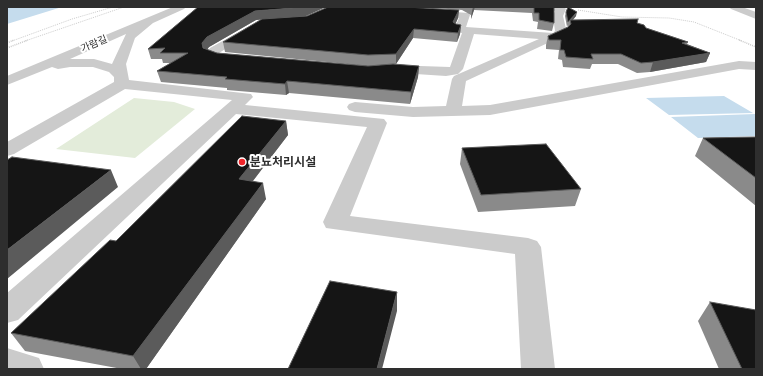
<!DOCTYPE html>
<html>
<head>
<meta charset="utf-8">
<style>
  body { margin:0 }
  #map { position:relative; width:763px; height:376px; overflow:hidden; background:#fff; font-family:"Golos Text",sans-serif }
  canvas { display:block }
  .frame { position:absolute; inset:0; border:8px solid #2e2e2e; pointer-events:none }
</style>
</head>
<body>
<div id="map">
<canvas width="763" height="376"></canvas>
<div class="frame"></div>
</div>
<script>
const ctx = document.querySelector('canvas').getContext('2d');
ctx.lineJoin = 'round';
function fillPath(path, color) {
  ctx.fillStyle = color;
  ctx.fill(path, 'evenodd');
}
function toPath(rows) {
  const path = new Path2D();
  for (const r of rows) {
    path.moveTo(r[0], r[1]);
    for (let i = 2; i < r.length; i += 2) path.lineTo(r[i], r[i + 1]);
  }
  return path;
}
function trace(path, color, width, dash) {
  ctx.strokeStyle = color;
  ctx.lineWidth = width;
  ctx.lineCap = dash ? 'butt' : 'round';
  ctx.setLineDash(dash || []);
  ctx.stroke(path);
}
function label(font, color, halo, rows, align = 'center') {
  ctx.font = font + ' "Golos Text","Noto Sans KR",sans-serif';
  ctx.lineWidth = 4;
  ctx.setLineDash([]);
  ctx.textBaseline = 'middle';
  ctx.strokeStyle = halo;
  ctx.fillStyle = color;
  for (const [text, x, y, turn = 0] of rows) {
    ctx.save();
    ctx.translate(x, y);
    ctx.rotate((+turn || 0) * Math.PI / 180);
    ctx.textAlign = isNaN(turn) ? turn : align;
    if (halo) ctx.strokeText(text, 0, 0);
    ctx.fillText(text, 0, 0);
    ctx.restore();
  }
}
const green = toPath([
  [134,98,174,102,195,109,135,158,56,149]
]);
const water = toPath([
  [7,7,62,7,7,24],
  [724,96,753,113,669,115,646,98],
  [755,114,756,136,698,138,671,117]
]);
const pathFar1 = toPath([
  [578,10,622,17,669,18,694,22,742,41],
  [12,41,72,19,113,7],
  [25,41,124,7]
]);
const path = toPath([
  [739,40,756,47],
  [7,43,14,40],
  [7,48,28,40]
]);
const minor = toPath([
  [173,7,186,7,184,9,153,23,135,38,126,64,129,80,251,94,253,97,245,105,384,119,387,123,350,216,528,238,537,241,541,247,555,369,521,369,515,254,326,228,323,222,367,127,236,114,18,320,7,323,7,293,232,100,125,89,14,154,7,156,7,142,114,82,114,77,109,72,93,67,70,67,58,69,52,67,7,85,7,76,173,7],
  [126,34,112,64,94,59,70,59,126,34],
  [545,7,564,7,566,9,563,16,567,33,565,35,466,81,462,106,490,105,739,61,756,62,756,70,739,69,490,115,413,117,355,112,349,110,347,107,349,104,355,102,413,107,446,106,452,79,454,76,539,39,474,34,463,69,458,74,446,76,385,72,383,69,385,66,390,65,450,67,462,33,456,32,454,30,459,18,429,15,426,14,424,12,426,10,469,13,470,15,466,27,553,33,555,31,553,16,555,11,547,9,545,7],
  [729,7,742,7,756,12,756,19,731,9,729,7],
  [248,27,254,30,252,32,219,53,243,56,245,59,243,62,238,63,216,61,207,57,206,54,210,48,248,27],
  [7,348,39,358,44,369,7,369,7,348]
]);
const wall = toPath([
  [198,7,306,16,269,18,459,10,458,18,455,24,461,25,460,34,457,42,413,38,396,64,368,66,225,52,223,42,262,19,256,20,209,47,207,49,217,53,368,66,419,66,418,77,410,104,289,93,286,95,227,90,227,88,161,82,157,71,171,63,163,63,162,59,151,59,148,49],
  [421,7,554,7,553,10,554,23,552,31,537,29,538,22,533,21,532,13,474,10,471,19,471,15,462,10],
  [566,12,576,16,573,20,637,23,646,28,688,42,687,44,710,53,706,62,650,72,637,73,618,64,592,64,590,69,563,67,562,60,558,59,559,50,546,49,546,45,548,36,568,28,568,25,567,27,565,16],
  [286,121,288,135,253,181,266,199,146,369,122,369,25,351,11,333],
  [756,137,756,206,695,156,703,138],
  [462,148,581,189,575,206,478,212,460,164],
  [710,302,756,369,719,369,698,321]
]);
const shadedWall = toPath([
  [306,7,326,7,306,16,256,20,209,47,205,53,202,43,207,37,255,11],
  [473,7,475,7,471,19,472,11],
  [459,10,458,18,453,30,453,22],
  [577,12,576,16,570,23,570,21],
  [461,25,460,34,457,42,458,33],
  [414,29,413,38,396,64,396,54],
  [710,53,706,62,650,72,653,62],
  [419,66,418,77,410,104,411,92],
  [287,81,289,93,286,95,285,84],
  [286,121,288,135,242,195,239,179],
  [111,170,118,187,7,279,7,250],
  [263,183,266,199,146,369,141,369,133,356],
  [397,292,397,311,382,369,377,369]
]);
const building = toPath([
  [198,7,306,7,255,11,207,37,202,43,203,48,217,53,368,66,393,64,419,66,411,92,287,81,285,84,225,79,227,77,157,71,188,53,160,53,165,48,148,49,198,7],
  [328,7,406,7,459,10,453,22,456,24,461,25,458,33,414,29,396,54,368,55,223,42,262,19,307,16,328,7],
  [534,7,554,7,554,23,539,20,539,13,534,13,534,7],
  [568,7,577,12,568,22,566,12,568,7],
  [638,19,637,23,644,25,646,28,688,42,682,43,710,53,653,62,641,63,621,54,591,54,593,59,566,57,564,50,560,50,561,40,549,40,548,36,568,27,571,24,570,20,638,19],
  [242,116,286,121,239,179,263,183,133,356,11,333,110,240,116,241,242,116],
  [756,137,756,178,703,138,756,137],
  [546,144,581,189,481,195,462,148,546,144],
  [12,157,111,170,7,250,7,160,12,157],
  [330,281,397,292,377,369,288,369,330,281],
  [710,302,756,310,756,369,742,369,710,302]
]);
const markers = [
  [242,162,4,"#f0252a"]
];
const farStreetnames = [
  ["가람길",94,44,-23]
];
const poiNames = [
  ["분뇨처리시설",250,162]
];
fillPath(green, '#e3ecda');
fillPath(water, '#c5dced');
trace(pathFar1, '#cbcbcb', 1, [1, 1]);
trace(path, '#cbcbcb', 1.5, [1, 1]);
fillPath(minor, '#cbcbcb');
fillPath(wall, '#8a8a8a');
fillPath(shadedWall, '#5b5b5b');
fillPath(building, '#151515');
trace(building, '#5b5b5b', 1);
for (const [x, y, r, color] of markers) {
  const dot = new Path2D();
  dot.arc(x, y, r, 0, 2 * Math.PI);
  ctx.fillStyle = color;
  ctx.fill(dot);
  trace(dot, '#fff', 1.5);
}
label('10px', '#2e2e2e', '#fff', farStreetnames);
label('bold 12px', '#2e2e2e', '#fff', poiNames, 'left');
</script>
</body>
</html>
